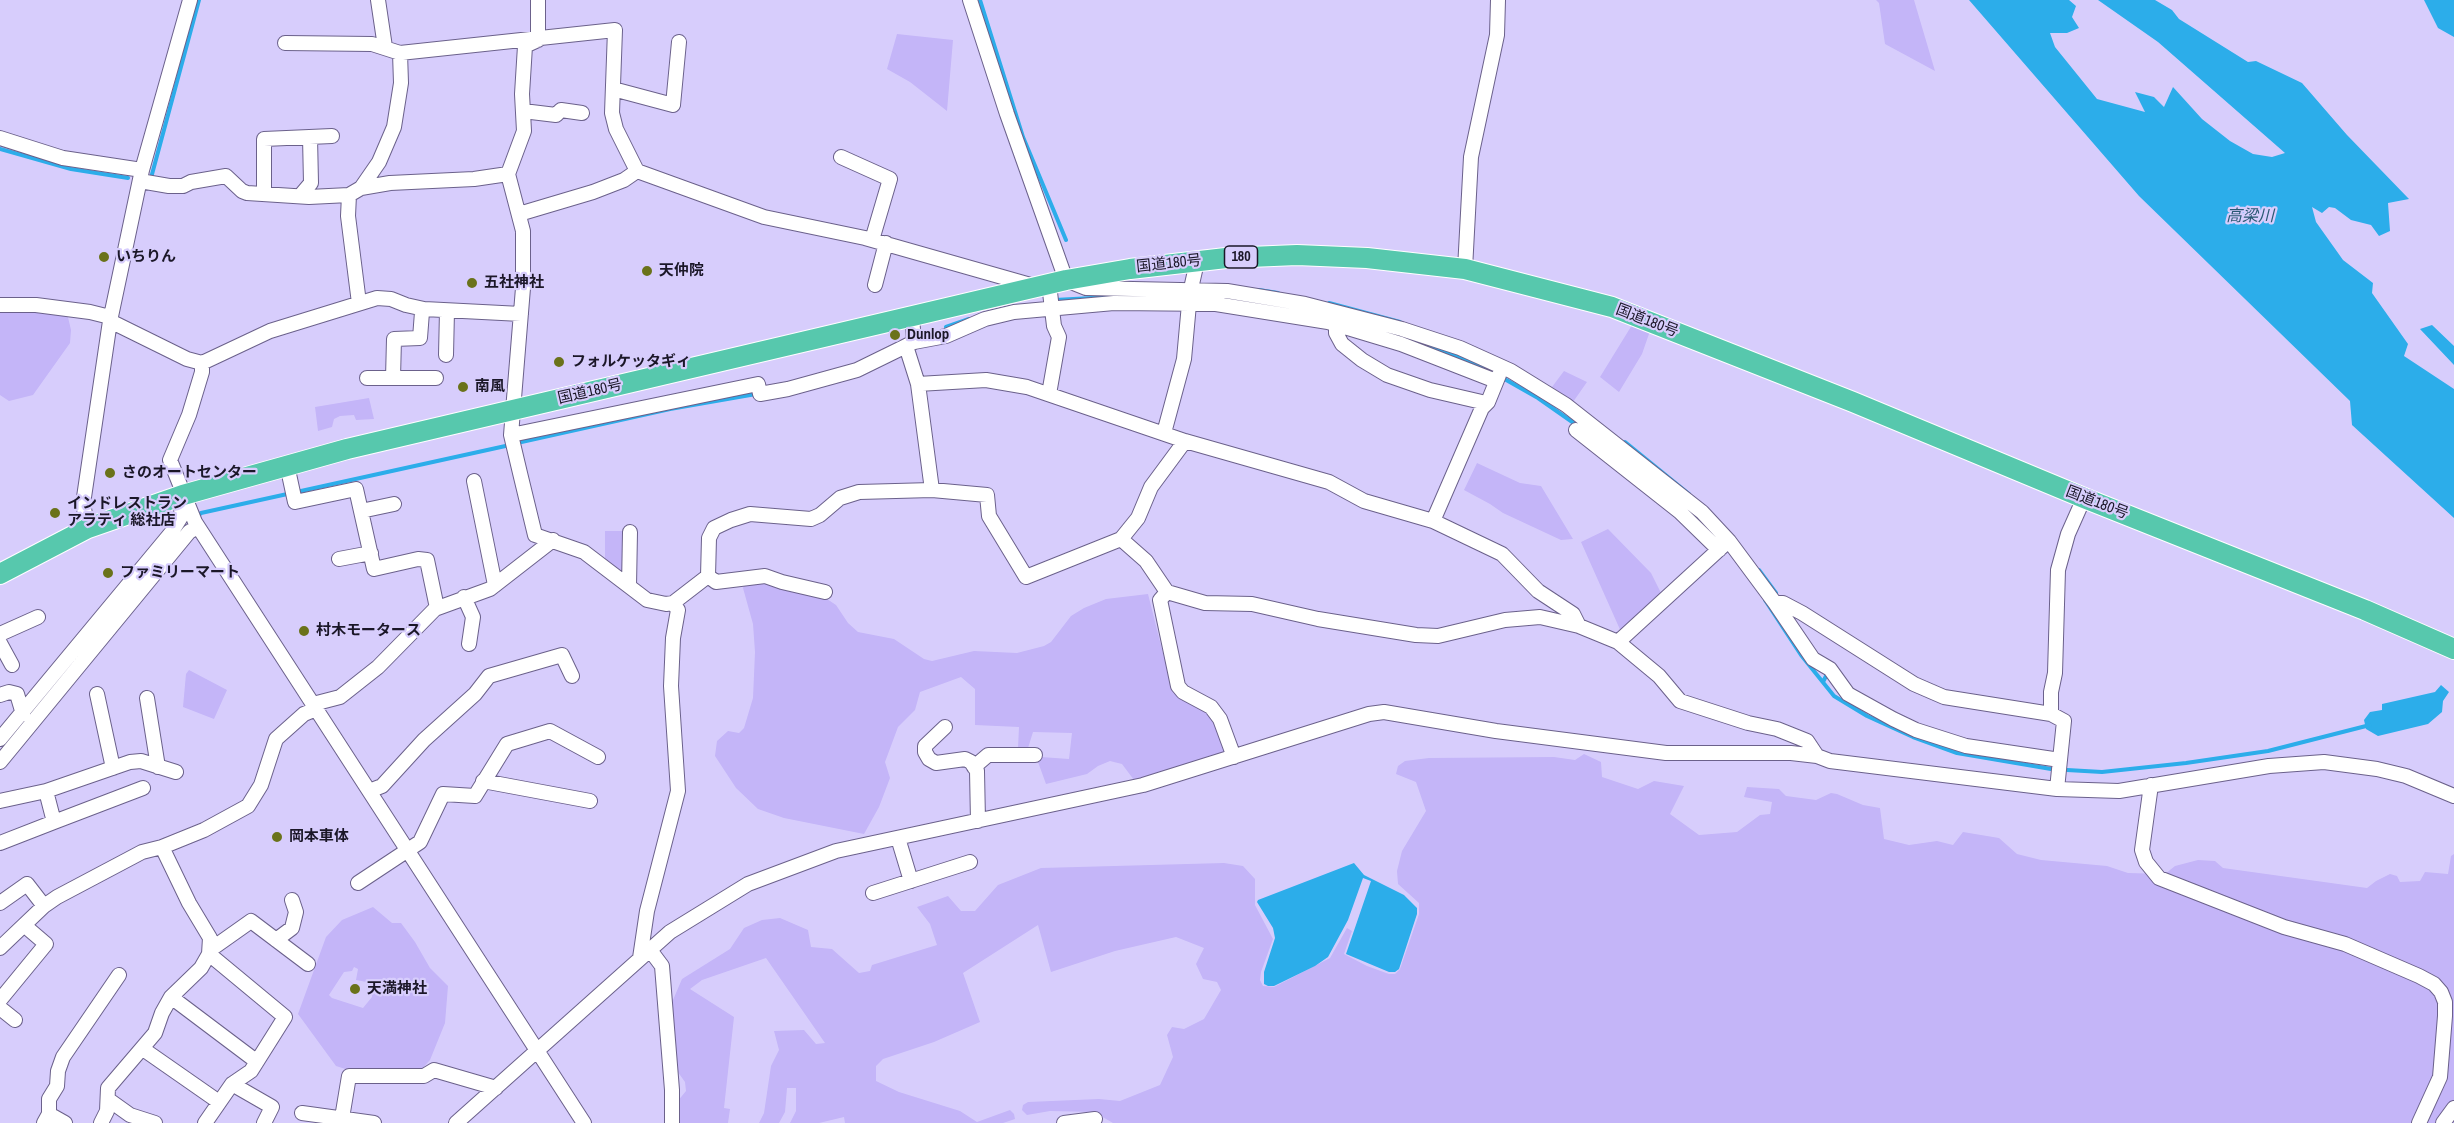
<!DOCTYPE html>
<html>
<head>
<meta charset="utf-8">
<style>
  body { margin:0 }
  canvas { display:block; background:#d7cdfc }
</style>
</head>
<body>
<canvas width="2454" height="1123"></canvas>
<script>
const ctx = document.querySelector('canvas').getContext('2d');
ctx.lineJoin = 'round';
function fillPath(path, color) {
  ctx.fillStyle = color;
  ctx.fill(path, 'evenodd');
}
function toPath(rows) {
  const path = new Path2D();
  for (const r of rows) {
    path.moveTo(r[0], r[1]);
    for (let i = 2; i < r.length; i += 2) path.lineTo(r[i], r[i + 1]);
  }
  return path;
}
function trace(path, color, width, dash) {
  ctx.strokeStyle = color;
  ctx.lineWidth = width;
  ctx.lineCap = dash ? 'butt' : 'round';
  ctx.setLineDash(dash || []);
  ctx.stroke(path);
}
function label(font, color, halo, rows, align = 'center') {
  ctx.font = font + ' "Archivo Narrow","Noto Sans JP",sans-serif';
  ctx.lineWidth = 4.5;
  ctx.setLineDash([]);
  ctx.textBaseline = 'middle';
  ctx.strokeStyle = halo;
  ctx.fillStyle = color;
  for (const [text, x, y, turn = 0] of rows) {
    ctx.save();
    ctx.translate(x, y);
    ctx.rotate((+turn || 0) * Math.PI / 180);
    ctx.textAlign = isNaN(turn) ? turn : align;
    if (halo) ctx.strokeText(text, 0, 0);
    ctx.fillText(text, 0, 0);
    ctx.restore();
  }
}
const green = toPath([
  [1876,0,1914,0,1935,71,1885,44,1879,3],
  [897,34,953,40,947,111,910,82,887,69],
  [0,308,67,313,71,330,70,343,33,395,9,401,0,395],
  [1632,325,1650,331,1642,354,1619,392,1600,377],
  [1564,371,1587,382,1573,402,1552,387],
  [369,398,374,419,356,420,354,415,340,416,334,419,332,427,318,431,315,407],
  [1477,463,1520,483,1541,486,1573,539,1561,540,1503,513,1490,504,1464,490],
  [1608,529,1651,573,1664,599,1622,634,1581,542],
  [605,531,624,531,624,580,605,562],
  [760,580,827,599,836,605,848,623,858,632,894,639,924,659,932,661,974,651,1017,653,1044,646,1051,642,1071,616,1084,608,1106,599,1148,594,1173,693,1205,708,1224,740,1227,751,1217,759,1134,780,1122,764,1110,761,1098,766,1087,774,1046,784,1038,762,1041,757,1069,759,1072,733,1033,732,1028,748,1018,748,1019,727,975,725,975,689,961,677,920,692,915,710,898,727,885,762,890,778,879,807,864,834,784,818,758,809,736,788,715,756,717,741,728,731,739,733,744,728,753,698,755,652,753,624,743,588,746,581],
  [189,670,227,690,214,719,183,707,186,674],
  [1584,754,1601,762,1602,777,1638,789,1654,781,1684,786,1670,814,1699,835,1737,832,1760,815,1770,814,1772,802,1744,797,1747,787,1779,789,1786,796,1816,800,1831,793,1837,794,1863,805,1880,808,1884,839,1909,845,1937,841,1953,845,1963,832,1999,838,2017,854,2041,860,2107,866,2128,873,2165,874,2175,866,2198,860,2215,861,2223,868,2367,888,2376,881,2390,874,2397,876,2400,882,2420,881,2425,872,2448,874,2451,856,2454,854,2454,1123,1113,1123,1094,1112,1050,1111,1027,1115,1022,1110,1023,1105,1028,1102,1099,1099,1120,1101,1160,1085,1173,1057,1167,1035,1172,1027,1184,1029,1204,1019,1221,990,1217,982,1203,979,1196,964,1204,948,1176,937,1115,951,1051,972,1038,925,963,973,980,1022,934,1042,883,1059,876,1066,876,1081,899,1092,960,1111,977,1122,1010,1110,1014,1114,1015,1119,1003,1123,845,1123,844,1117,819,1123,790,1123,796,1111,796,1088,787,1088,785,1112,779,1123,759,1123,764,1113,771,1066,779,1050,774,1031,804,1030,816,1044,825,1043,766,958,702,980,690,989,734,1017,724,1108,730,1109,728,1123,679,1123,677,1102,686,1091,685,1082,675,1068,670,1007,682,979,730,949,744,928,762,920,780,918,808,930,811,947,832,949,859,973,870,971,872,965,937,945,930,924,917,907,948,896,961,911,975,911,998,885,1041,868,1224,863,1243,866,1255,879,1255,905,1273,939,1261,972,1260,980,1263,986,1274,987,1330,958,1347,928,1352,931,1344,954,1367,966,1389,974,1395,974,1400,969,1419,914,1419,903,1398,884,1397,871,1402,851,1426,811,1416,782,1396,774,1398,766,1405,761,1429,758,1554,757,1575,760],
  [373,907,392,923,401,923,415,942,430,968,448,986,445,1023,430,1060,420,1071,355,1072,336,1066,298,1014,326,937,342,920],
  [354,967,358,969,356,980,372,983,372,997,363,1008,332,998,329,995,344,972,352,971]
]);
const water = toPath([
  [1969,0,2069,0,2076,6,2072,17,2079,28,2067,33,2050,33,2055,47,2097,99,2145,112,2135,92,2154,97,2164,107,2173,87,2202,119,2230,141,2253,154,2272,157,2285,153,2158,42,2098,0,2155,0,2172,10,2179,19,2248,62,2256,61,2302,83,2347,135,2409,199,2388,203,2390,231,2379,236,2371,225,2351,220,2335,208,2329,207,2322,213,2312,207,2316,222,2343,260,2373,283,2372,293,2408,344,2404,356,2454,389,2454,518,2352,425,2350,401,2139,196],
  [2424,0,2454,0,2454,37,2438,28],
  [2432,325,2454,346,2454,365,2420,329],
  [2441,685,2449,692,2443,701,2442,712,2428,724,2378,736,2366,729,2364,720,2370,712,2382,710,2382,704,2435,692],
  [1354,863,1364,875,1404,895,1417,908,1417,914,1399,969,1395,972,1389,972,1346,954,1371,881,1363,878,1348,920,1328,957,1315,966,1274,986,1268,986,1264,984,1264,972,1275,938,1273,928,1257,902,1258,900]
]);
const stream = toPath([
  [980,0,1023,137,1066,240],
  [0,149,71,169,128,178],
  [151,178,199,0],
  [1259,290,1278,293],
  [1055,300,1110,297],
  [1232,300,1278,307],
  [1329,303,1400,322],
  [946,327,969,319],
  [1393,334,1453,355,1495,374],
  [1501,377,1538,398,1578,426],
  [1625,442,1689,494],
  [517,443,670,409,756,394],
  [197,517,201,513,510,445],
  [1759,570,1776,593],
  [1765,600,1801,655,1834,696,1867,716,1913,737,1957,753,2051,769],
  [1823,682,1826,676],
  [2067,770,2102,772,2186,763,2268,751,2370,725]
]);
const minor = toPath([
  [378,0,385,47],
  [538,0,538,40],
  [970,0,1007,114,1066,280,1086,288,1227,291,1305,304,1402,329,1460,348,1511,371,1566,405,1702,512,1729,541,1775,603,1783,603,1802,613,1914,684,1944,697,2051,714,2064,721,2057,789],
  [538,40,525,46,522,94,524,131,508,174,523,231,523,288,511,435,520,473,535,535,584,552,647,600,666,604,673,603,678,610,673,638,671,686,678,791,647,911,640,958],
  [285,43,372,44,400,53,615,30,612,113,616,129,637,171,764,217,865,238,1034,286],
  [613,89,673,105,679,42],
  [523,111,556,115,561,110,582,113],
  [0,138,63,158,142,170],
  [841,157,890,179,872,240],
  [140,181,169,186,183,186,191,182,226,176,242,191,247,193,309,197,349,195,361,188,390,183,474,179,508,174],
  [361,188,379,162,394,127,401,83,400,53],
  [264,194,264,139,332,136],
  [349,195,348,216,359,303],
  [300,196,311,183,310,137],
  [519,214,593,192,624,180,637,171],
  [1465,269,1471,157,1497,35,1498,0],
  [1049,284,1054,326,1059,337,1049,394],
  [875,285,886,243],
  [0,305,36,305,90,312,110,317],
  [424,309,422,312,420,338,394,339,393,378,436,378],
  [912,317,914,342,906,346,918,384,932,490],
  [110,321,187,359,202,363,270,331,377,298,391,299,406,305,424,309,521,314],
  [1336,325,1336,333,1342,344,1362,360,1387,375,1430,390,1486,403],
  [914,342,946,336,985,319,1014,312,1114,303,1216,304,1328,322,1401,344,1496,381],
  [446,355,447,311],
  [202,363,202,372,189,415,170,460,195,522,584,1123],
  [367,378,393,378],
  [918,384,986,380,1027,387,1185,441,1329,482,1364,501,1433,521,1502,554,1538,591,1573,614,1579,626],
  [1576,430,1680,512,1719,550],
  [1164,433,1184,359,1190,293,1197,262],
  [511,435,758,384,760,394,788,389,857,370,906,346],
  [287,465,295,502,356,489,374,569,418,559,427,560,437,608],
  [474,481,495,585],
  [361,511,394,504],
  [1433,521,1482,408,1488,402,1499,375],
  [88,528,83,504,110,321,142,170,190,0],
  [1121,539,1146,561,1167,592,1205,603,1252,604,1318,619,1416,635,1438,636,1505,620,1540,617,1579,626,1618,642,1659,676,1680,701,1748,723,1777,729,1807,741,1817,756],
  [339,559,371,553],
  [708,576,716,582,765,576,782,582,825,592],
  [629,586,630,532],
  [1167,592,1160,600,1178,686,1183,692,1211,707,1220,719,1234,757],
  [464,597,473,617,469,644],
  [673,603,708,576,709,538,714,528,731,520,750,514,811,519,820,515,840,498,859,492,932,490,987,495,989,516,1026,577,1121,539,1138,518,1151,487,1185,441],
  [1775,603,1813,659,1830,669,1848,694,1893,719,1916,730,1966,746,2060,760],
  [0,634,38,617],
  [1618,642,1725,544],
  [0,643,12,665],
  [97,694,113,768],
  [0,695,9,692,17,694,23,714],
  [147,698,158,767],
  [313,704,340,697,378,667,435,609,490,589,553,540],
  [2051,714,2051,692,2055,673,2058,570,2068,534,2084,498],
  [945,727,925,746,925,752,929,759,936,763,965,759,971,762,977,771,978,821],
  [0,739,171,533,181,517,182,497],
  [0,762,189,532,197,527],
  [974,767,988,755,1035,755],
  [483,781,590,801],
  [2151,785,2142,850,2146,862,2159,878,2284,927,2345,944,2419,976,2434,984,2441,992,2445,1002,2445,1016,2440,1077,2419,1123],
  [369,791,382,786,424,740,475,694,489,676,562,655,572,676],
  [0,801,46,791,130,762,141,761,176,772],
  [54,822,143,788],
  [898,838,911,881],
  [0,843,54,822,46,791],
  [358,883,420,842,443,794,475,796,507,744,550,731,598,757],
  [873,893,970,862],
  [0,903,27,884,44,906],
  [276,940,292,928,296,912,292,900],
  [0,948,44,906,57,897,142,852,162,847,204,830,248,806,261,785,276,739,304,714,316,709],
  [210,950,251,921,308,964],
  [650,950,662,966,672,1090,672,1123],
  [171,997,256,1061],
  [0,1000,46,944,25,926],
  [0,1008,15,1020],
  [143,1049,219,1102],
  [232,1084,272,1107,264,1123],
  [109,1100,130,1115,155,1123],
  [302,1113,374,1123],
  [49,1114,49,1099,57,1086,58,1071,63,1057,119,975],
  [342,1118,349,1076,424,1076,434,1070,496,1088],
  [44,1123,49,1114,65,1123],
  [101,1123,107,1111,108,1088,155,1033,162,1013,171,997,201,968,209,954,210,938,189,903,162,847],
  [205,1123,232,1084,251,1071,285,1017,209,954],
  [456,1123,670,932,748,884,836,851,1143,785,1369,714,1384,712,1496,731,1666,753,1791,753,1817,756,1830,761,2057,789,2119,791,2269,766,2324,762,2377,769,2406,776,2454,796],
  [1064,1123,1095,1119],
  [2443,1123,2454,1108]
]);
const highway = toPath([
  [0,574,88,528,183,495,347,449,1066,280,1130,269,1226,258,1297,255,1367,258,1465,269,1612,307,1853,402,2084,498,2365,610,2454,649]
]);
const markers = [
  [104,257,6,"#6a721a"],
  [647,271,6,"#6a721a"],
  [472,283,6,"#6a721a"],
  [895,335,6,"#6a721a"],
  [559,362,6,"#6a721a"],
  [463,387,6,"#6a721a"],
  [110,473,6,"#6a721a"],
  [55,513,6,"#6a721a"],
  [108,573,6,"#6a721a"],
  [304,631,6,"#6a721a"],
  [277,837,6,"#6a721a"],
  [355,989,6,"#6a721a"]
];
const shields = [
  [1241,257,33]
];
const shieldNames = [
  ["180",1241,257]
];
const poiNames = [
  ["いちりん",116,257],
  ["天仲院",659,271],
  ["五社神社",484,283],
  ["Dunlop",907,335],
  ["フォルケッタギィ",571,362],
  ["南風",475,387],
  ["さのオートセンター",122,473],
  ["インドレストラン",67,504],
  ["アラティ 総社店",67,521],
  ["ファミリーマート",120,573],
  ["村木モータース",316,631],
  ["岡本車体",289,837],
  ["天満神社",367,989]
];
const streetNames = [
  ["国道180号",1169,264,-6],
  ["国道180号",1647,321,21],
  ["国道180号",590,392,-13],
  ["国道180号",2097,503,21]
];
const waterNames = [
  ["高梁川",2250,217]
];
fillPath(green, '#c4b5f8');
fillPath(water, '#2cadea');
trace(stream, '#2cadea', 4);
trace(minor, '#6b618b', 16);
trace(highway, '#fff', 22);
trace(minor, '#fff', 14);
trace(highway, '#57c8ad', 20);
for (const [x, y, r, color] of markers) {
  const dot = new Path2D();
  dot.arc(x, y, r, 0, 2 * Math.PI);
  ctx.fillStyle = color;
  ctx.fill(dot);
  trace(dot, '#d7cdfc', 2);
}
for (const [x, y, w] of shields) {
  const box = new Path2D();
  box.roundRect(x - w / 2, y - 11, w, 22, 4.5);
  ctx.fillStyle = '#d7cdfc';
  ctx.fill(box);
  trace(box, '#1b1728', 1.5);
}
label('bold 14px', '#1b1728', null, shieldNames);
label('bold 15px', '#1b1728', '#d7cdfc', poiNames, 'left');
label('15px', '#1b1728', '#d7cdfc', streetNames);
label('italic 16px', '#295872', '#d7cdfc', waterNames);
</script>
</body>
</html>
